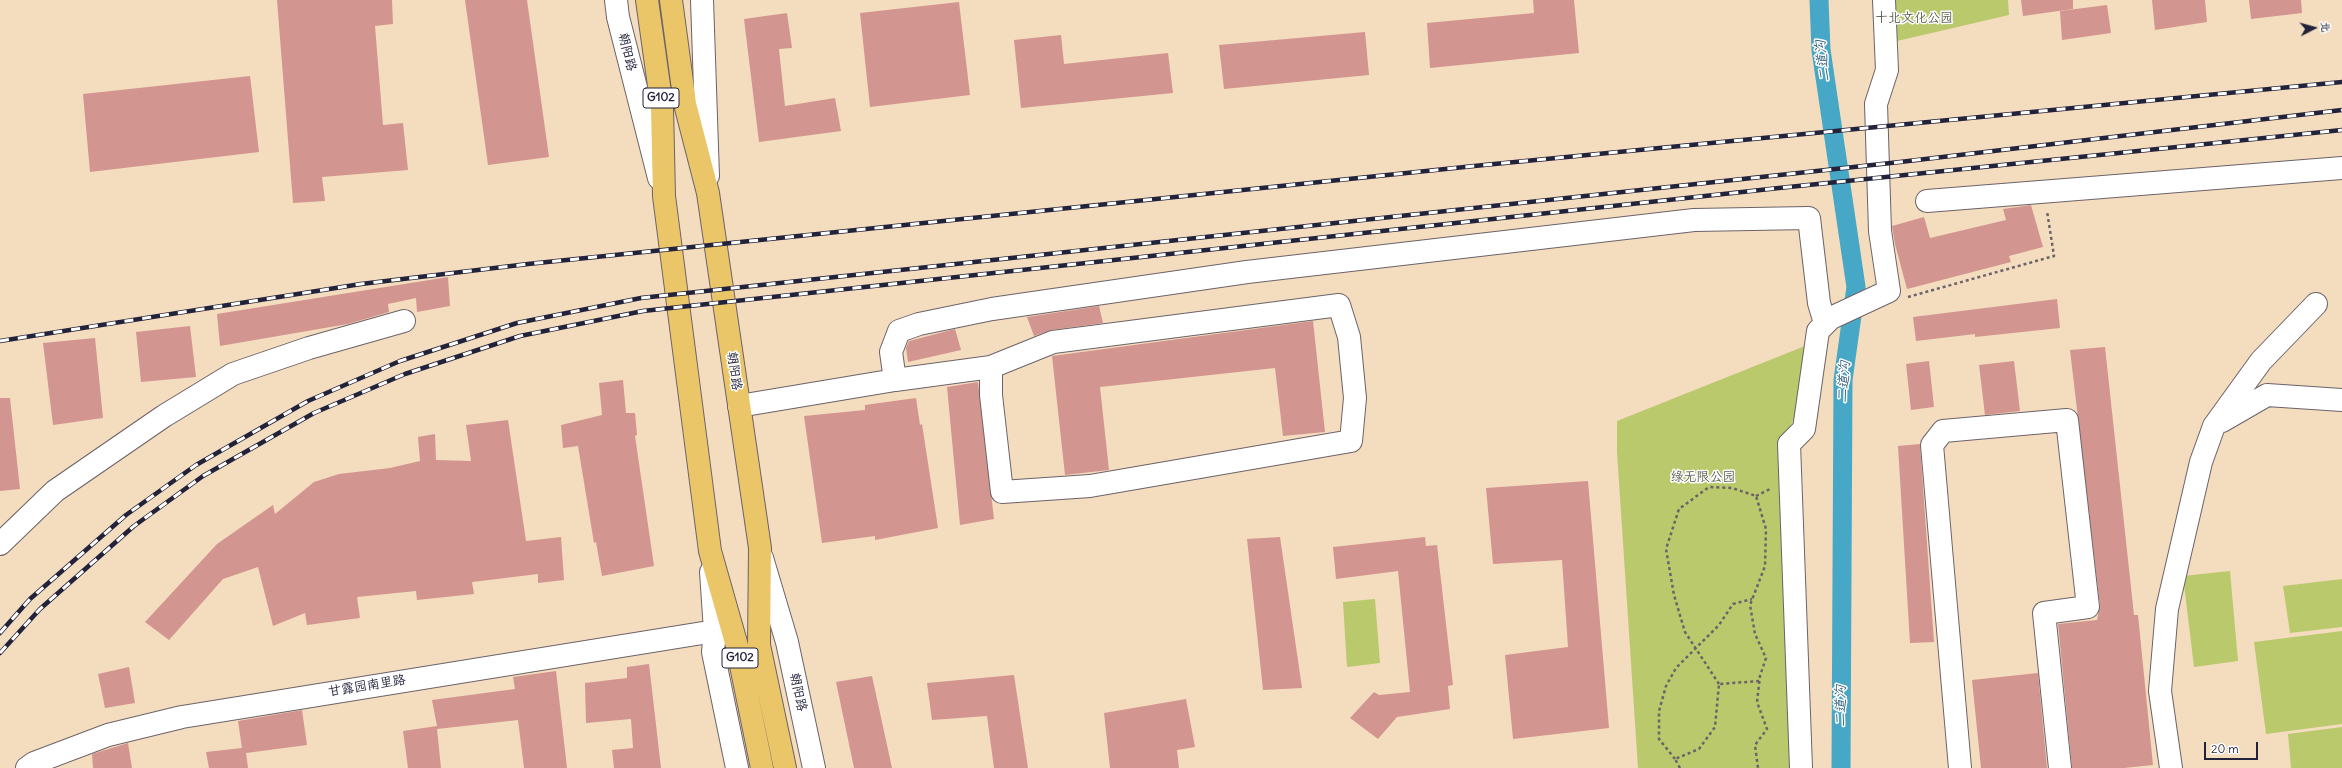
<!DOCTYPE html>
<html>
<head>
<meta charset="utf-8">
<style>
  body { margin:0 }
  #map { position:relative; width:2342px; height:768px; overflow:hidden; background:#f4dcbe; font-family:Delius,"LXGW WenKai TC",sans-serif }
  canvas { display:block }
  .north { position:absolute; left:2294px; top:8px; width:40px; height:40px; -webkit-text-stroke:3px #fff; paint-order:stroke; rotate:84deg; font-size:11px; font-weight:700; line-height:16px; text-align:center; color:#22223b }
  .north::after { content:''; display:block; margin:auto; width:14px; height:18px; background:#22223b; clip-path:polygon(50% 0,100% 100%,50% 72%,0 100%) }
  .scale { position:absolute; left:2204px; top:742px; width:54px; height:18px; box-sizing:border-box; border:2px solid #22223b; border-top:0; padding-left:5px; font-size:12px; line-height:14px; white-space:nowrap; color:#22223b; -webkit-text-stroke:3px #fff; paint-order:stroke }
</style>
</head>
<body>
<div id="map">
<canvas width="2342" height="768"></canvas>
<div class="north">北</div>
<div class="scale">20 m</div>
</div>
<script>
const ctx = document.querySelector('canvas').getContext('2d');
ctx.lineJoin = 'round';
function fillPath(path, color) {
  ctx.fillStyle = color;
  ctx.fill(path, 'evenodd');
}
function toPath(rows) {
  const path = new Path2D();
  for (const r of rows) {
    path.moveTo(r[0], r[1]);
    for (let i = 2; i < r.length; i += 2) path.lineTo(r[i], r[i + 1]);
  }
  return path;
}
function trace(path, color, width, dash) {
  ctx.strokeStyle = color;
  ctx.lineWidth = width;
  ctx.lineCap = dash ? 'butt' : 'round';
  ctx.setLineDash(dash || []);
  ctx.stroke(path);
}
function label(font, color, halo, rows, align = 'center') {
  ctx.font = font + ' Delius,"LXGW WenKai TC",sans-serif';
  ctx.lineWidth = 3;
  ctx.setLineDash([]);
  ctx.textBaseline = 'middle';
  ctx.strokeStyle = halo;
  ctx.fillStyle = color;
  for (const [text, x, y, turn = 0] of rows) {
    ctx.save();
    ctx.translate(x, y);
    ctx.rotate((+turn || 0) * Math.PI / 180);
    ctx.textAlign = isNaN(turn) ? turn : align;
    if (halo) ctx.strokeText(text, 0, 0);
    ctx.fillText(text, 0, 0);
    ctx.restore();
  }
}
const green = toPath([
  [1895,0,2008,0,2009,15,1897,41],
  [1810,344,1802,402,1785,437,1795,768,1638,768,1617,452,1617,421],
  [2230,571,2238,661,2194,667,2183,576],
  [2342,579,2342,627,2290,633,2283,586],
  [1375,599,1380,663,1347,667,1343,602],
  [2342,631,2342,724,2266,734,2254,642],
  [2342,727,2342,768,2291,768,2288,734]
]);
const canal = toPath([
  [1819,0,1821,50,1856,287,1843,380,1841,768]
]);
const building = toPath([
  [277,0,392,0,393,24,375,26,383,125,403,123,408,170,322,177,325,201,293,203],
  [465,0,527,0,549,157,488,165],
  [1533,0,1574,0,1579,53,1430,68,1427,23,1534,13],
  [2021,0,2073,0,2073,9,2023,16],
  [2152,0,2205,0,2207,22,2155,30],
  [2249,0,2301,0,2302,13,2251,19],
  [959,2,970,95,870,107,860,13],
  [2107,5,2111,33,2062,40,2060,11],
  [787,13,792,48,779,49,785,106,835,98,841,131,759,142,744,19],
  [1365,32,1369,75,1224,89,1219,45],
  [1061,35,1064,64,1168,53,1173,93,1021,108,1014,40],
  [250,76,259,152,90,172,83,94],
  [2031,205,2043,247,2009,256,2011,262,1907,289,1895,244,1892,226,1924,217,1930,238,2006,220,2003,209],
  [448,277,450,306,417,312,416,298,388,304,389,312,348,324,220,346,217,314],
  [2057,299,2060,328,1975,337,1975,334,1916,341,1913,317],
  [1099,306,1103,323,1051,330,1034,336,1027,317],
  [1313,321,1325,432,1283,436,1275,368,1100,387,1109,470,1065,475,1052,356],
  [190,326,196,377,141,382,136,332],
  [955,329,961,350,908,362,906,348,909,341],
  [95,338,103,418,53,425,43,343],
  [2105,347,2134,615,2138,615,2153,765,2124,768,2072,768,2058,624,2097,620,2100,606,2070,350],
  [1929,361,1934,407,1911,410,1906,364],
  [2014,361,2020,411,1985,415,1979,365],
  [623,380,626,413,635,413,637,435,635,436,654,566,602,576,596,542,594,543,578,446,563,448,561,425,602,415,599,383],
  [978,382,994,519,960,525,947,387],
  [0,398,10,398,20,489,0,491],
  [916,398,920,425,922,424,938,528,875,540,875,536,822,543,804,416,865,410,865,405],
  [508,420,526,541,561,537,564,580,538,583,538,574,472,582,474,594,417,600,416,591,357,597,360,618,307,625,305,613,273,626,258,567,223,579,169,640,145,622,217,544,273,505,275,514,314,482,339,474,390,468,420,461,418,437,435,434,436,460,471,461,466,425],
  [1920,444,1934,642,1910,643,1898,446],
  [1588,481,1609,728,1513,739,1505,655,1568,647,1562,560,1493,564,1486,488],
  [1280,537,1302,688,1263,690,1247,539],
  [1425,537,1426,546,1437,545,1453,685,1448,686,1450,709,1397,717,1378,739,1350,718,1374,692,1379,695,1410,692,1398,571,1336,579,1333,547],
  [649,664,661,768,614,768,612,750,633,748,631,719,586,723,585,683,627,678,627,667],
  [129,667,135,703,105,708,98,674],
  [556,671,567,768,524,768,518,720,437,729,441,768,408,768,403,731,437,726,432,700,515,689,513,677],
  [2038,673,2047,768,1981,768,1972,680],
  [1014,675,1028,768,994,768,987,716,932,720,927,683],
  [872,676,892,768,854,768,836,682],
  [1186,699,1195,747,1177,750,1179,768,1110,768,1104,713],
  [302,710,307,745,246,753,248,768,209,768,206,752,242,748,238,721],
  [128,743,132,768,93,768,92,754]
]);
const path = toPath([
  [1908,297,2054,256,2047,211],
  [1756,496,1772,488],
  [1719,684,1685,632,1674,595,1666,549,1679,509,1709,487,1732,488,1756,496,1766,529,1765,566,1750,605,1755,634,1766,658,1760,676,1757,702,1767,729,1755,745,1758,768],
  [1675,759,1659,739,1659,711,1666,686,1676,668,1719,625,1733,604,1752,599],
  [1680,768,1675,759,1699,749,1715,727,1719,684,1760,681]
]);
const minor = toPath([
  [616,0,618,17,659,178],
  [702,0,708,176],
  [1927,201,2342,168],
  [895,380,991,367,991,395,1002,492,1090,486,1351,441,1355,398,1349,337,1339,305,1053,342,991,367],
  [739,406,895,380,891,352,899,331,919,324,992,309,1247,272,1694,220,1809,218,1819,303,1825,323],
  [2222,421,2267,395,2342,400],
  [0,544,55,491,164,416,233,374,309,348,404,321],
  [762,558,787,642,814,768],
  [711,572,715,631,713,652,737,768],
  [27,768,34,763,108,735,182,717,715,631],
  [1801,768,1789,444,1804,429,1818,331,1831,318,1889,291,1880,231,1876,104,1887,70,1884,0],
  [1960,768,1932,445,1943,431,2067,420,2088,607,2044,613,2060,768],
  [2171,768,2160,691,2167,609,2201,462,2214,426,2261,361,2316,304]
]);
const highway = toPath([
  [647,0,662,107,664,196,710,551,737,646,762,768],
  [671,0,685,104,708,193,760,548,759,645,785,768]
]);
const rail = toPath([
  [0,341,361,284,528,264,1484,165,2342,82],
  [0,633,30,599,126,515,196,465,308,401,400,361,517,323,641,298,1900,162,2342,110],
  [0,653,40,609,134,526,203,476,314,413,405,374,520,336,643,311,1779,188,2342,130]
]);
const shields = [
  [661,98,36],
  [740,658,36]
];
const shieldNames = [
  ["G102",661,98],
  ["G102",740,658]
];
const parkNames = [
  ["十北文化公园",1914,18],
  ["绿无限公园",1703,477]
];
const streetNames = [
  ["朝阳路",627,52,76],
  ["朝阳路",734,371,82],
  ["甘露园南里路",367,686,-9],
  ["朝阳路",798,692,78]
];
const waterNames = [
  ["二道沟",1823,61,-97],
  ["二道沟",1844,382,-86],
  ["二道沟",1841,706,-90]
];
fillPath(green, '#b9c96c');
trace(canal, '#46a7c6', 19);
fillPath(building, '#d39590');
trace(minor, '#6c6369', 24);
trace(highway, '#6c6369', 24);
trace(path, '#6c6369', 2.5, [3, 3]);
trace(minor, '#fff', 22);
trace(highway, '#ebc669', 22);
trace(rail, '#22223b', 4.5);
trace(rail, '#fff', 3, [9]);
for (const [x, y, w] of shields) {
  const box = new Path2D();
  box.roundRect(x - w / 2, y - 10, w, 20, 3);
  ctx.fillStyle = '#fff';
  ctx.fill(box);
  trace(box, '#22223b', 1);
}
label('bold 12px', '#22223b', null, shieldNames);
label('13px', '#575c4c', '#fff', parkNames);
label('13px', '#22223b', '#fff', streetNames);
label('italic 14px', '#325e7a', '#fff', waterNames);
</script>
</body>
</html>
